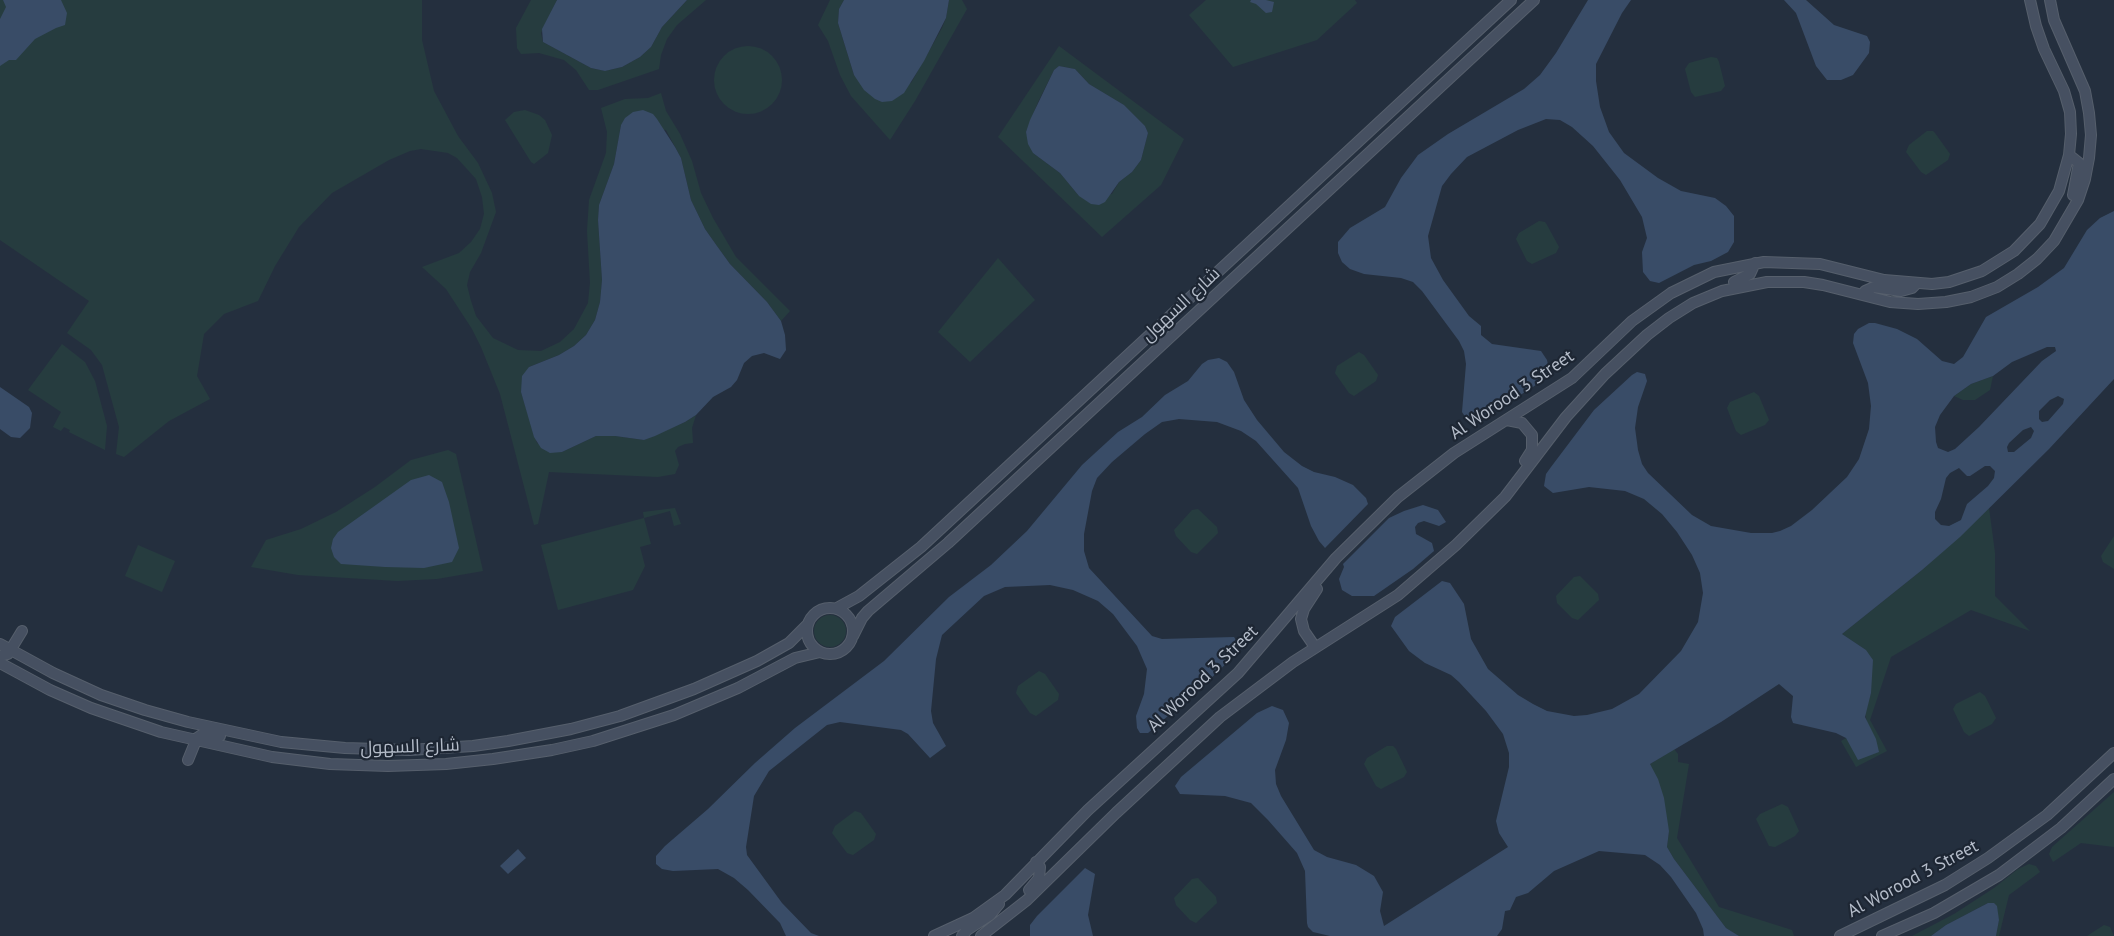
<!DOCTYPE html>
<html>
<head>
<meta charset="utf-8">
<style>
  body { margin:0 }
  canvas { display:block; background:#242f3e }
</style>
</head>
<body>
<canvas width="2114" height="936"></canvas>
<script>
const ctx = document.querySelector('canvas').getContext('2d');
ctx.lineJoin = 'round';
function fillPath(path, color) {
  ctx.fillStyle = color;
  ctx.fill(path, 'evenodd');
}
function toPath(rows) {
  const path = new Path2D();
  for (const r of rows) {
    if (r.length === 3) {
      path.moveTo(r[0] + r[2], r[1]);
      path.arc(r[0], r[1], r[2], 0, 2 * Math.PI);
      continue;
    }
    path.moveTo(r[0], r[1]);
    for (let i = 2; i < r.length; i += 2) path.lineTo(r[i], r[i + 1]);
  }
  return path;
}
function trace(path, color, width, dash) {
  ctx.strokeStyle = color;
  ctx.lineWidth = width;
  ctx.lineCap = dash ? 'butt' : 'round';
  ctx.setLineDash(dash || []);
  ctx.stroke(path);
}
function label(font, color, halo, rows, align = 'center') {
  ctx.font = font + ' "PT Sans",Cairo,sans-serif';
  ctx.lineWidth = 4.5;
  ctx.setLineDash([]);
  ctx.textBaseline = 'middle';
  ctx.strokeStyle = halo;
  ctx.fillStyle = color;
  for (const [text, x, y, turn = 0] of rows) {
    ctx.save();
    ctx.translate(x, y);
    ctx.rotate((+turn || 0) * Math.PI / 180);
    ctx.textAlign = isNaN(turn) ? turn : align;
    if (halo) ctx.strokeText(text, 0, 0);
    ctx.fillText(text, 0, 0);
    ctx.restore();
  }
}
const green = toPath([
  [0,0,422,0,422,40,434,91,458,136,478,163,492,193,496,212,481,253,470,272,467,285,471,301,476,316,493,338,518,350,541,351,560,342,574,329,588,303,590,283,587,231,589,200,606,153,607,132,601,108,625,99,648,98,661,93,666,111,680,134,692,161,701,193,713,218,736,257,790,311,781,321,767,302,730,264,717,246,705,229,691,200,681,158,666,130,621,125,614,164,599,205,598,220,602,280,600,302,595,320,586,335,574,346,559,355,529,367,521,392,537,443,562,452,596,436,615,436,644,440,685,422,696,415,692,428,693,443,685,444,678,447,675,451,679,465,675,474,658,477,549,472,538,524,534,525,500,394,481,347,472,329,446,289,422,267,459,253,471,242,480,229,484,214,482,197,476,179,457,158,448,153,421,149,410,151,389,160,332,193,299,227,275,266,258,301,224,314,204,334,197,376,210,399,169,421,124,457,116,454,119,427,102,365,91,350,67,333,89,301,0,240],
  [531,0,557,0,541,33,543,42,591,68,605,71,622,67,640,57,651,47,662,27,687,0,706,0,677,25,667,39,661,55,659,69,598,90,589,90,576,70,564,60,539,53,521,54,517,48,516,28],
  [830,0,844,0,839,9,838,23,854,75,911,83,942,28,946,18,949,0,962,0,967,9,915,101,890,140,851,96,840,75,828,41,818,25],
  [1206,0,1355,0,1357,3,1317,40,1233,67,1189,15],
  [1059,46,1184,139,1161,185,1102,237,998,137],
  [1059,66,1075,69,1089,84,1124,105,1145,126,1148,133,1141,160,1132,172,1119,182,1112,194,1079,196,1060,173,1033,153,1026,132,1038,102,1054,70],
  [748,80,34],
  [1711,57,1717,58,1719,62,1725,86,1721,91,1695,97,1691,92,1685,69,1689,63],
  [525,110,539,115,545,120,552,135,548,153,534,164,531,162,505,120,514,112],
  [1927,131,1933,131,1935,133,1950,154,1948,160,1926,175,1921,172,1906,152,1909,145],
  [1539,221,1545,222,1547,225,1559,247,1556,253,1532,264,1527,261,1516,239,1519,233],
  [998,258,1035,300,970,362,938,332],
  [62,344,85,362,95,381,107,426,105,450,69,432,70,430,64,427,61,431,53,427,61,412,28,390],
  [1359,352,1364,355,1378,375,1376,381,1354,396,1349,393,1335,373,1337,366],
  [1993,376,1990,390,1975,400,1963,400,1954,396,1971,384],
  [1754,392,1759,396,1769,420,1765,425,1741,435,1736,431,1727,408,1730,402],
  [448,450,456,454,483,571,437,579,397,581,298,575,251,567,266,540,301,529,336,512,375,487,411,460],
  [675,508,681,524,674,526,670,511,644,518,651,544,640,547,645,566,633,590,558,610,541,545,644,518,643,512],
  [1989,508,1995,553,1995,596,2030,631,1971,610,1891,657,1870,720,1887,751,1856,767,1841,741,1846,738,1850,744,1867,722,1865,713,1871,693,1871,683,1866,650,1842,634,1922,570],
  [1198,509,1217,527,1218,533,1197,554,1191,552,1176,536,1174,530,1192,510],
  [2114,536,2114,569,2103,562,2101,556],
  [138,545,175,561,162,592,125,576],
  [1580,576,1598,594,1599,600,1578,620,1572,618,1557,603,1556,596,1574,577],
  [830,631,16],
  [1039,671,1045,674,1059,694,1058,700,1036,716,1030,713,1016,693,1018,686],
  [1980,692,1985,696,1996,718,1992,724,1969,736,1964,732,1953,709,1956,704],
  [1387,746,1393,746,1396,749,1407,772,1404,777,1381,789,1376,786,1364,764,1367,758],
  [1674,749,1678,754,1678,762,1689,764,1677,838,1719,907,1792,930,1794,936,1739,936,1726,928,1674,859,1667,847,1669,831,1650,764],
  [2114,792,2114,847,2081,843,2053,862,2049,854,2052,847],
  [1782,804,1788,807,1799,831,1795,836,1775,847,1769,846,1756,819,1760,814],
  [855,811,861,813,876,834,874,840,853,855,847,853,832,833,835,826],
  [2029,864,2036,866,2040,872,2009,895,1999,936,1996,936,1999,920,1994,903,1988,903,1946,925,1931,936,1912,936,1954,914,1994,888,2018,869],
  [1198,878,1216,897,1217,903,1196,923,1190,920,1176,905,1174,898,1192,879],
  [2104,925,2110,927,2114,936,2087,936]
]);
const water = toPath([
  [3,0,61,0,67,13,65,25,56,28,35,39,16,60,9,60,0,66,0,19,6,7],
  [557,0,687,0,662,27,651,47,640,57,622,67,605,71,591,68,543,42,542,29],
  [844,0,949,0,946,18,924,61,904,93,892,101,882,102,875,99,864,90,854,75,838,23,839,9],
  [1251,0,1266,0,1274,2,1272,12,1266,13,1256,4,1250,2],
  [1588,0,1631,0,1622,13,1596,64,1596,81,1600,107,1609,132,1624,153,1658,178,1681,191,1715,198,1726,206,1734,216,1734,242,1728,252,1711,261,1694,265,1659,283,1650,281,1643,272,1642,252,1647,238,1642,217,1620,180,1593,146,1572,127,1560,120,1546,119,1518,130,1467,157,1451,174,1442,186,1428,236,1431,258,1443,280,1469,316,1481,326,1481,335,1492,344,1541,351,1547,360,1549,370,1545,379,1485,418,1473,420,1466,418,1462,412,1466,364,1464,351,1459,341,1422,291,1413,282,1401,278,1364,274,1350,269,1342,262,1338,253,1338,242,1350,228,1385,207,1401,178,1418,155,1448,134,1524,89,1540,75,1556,53],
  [1784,0,1806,0,1834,25,1867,36,1870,42,1869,53,1853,75,1841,80,1827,80,1816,66,1796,13],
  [1059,66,1075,69,1089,84,1124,105,1145,126,1148,133,1141,160,1132,172,1119,182,1105,202,1099,205,1091,204,1079,196,1060,173,1033,153,1028,144,1026,132,1030,120,1054,70],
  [643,110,653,114,657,119,675,147,681,158,691,200,705,229,717,246,730,264,767,302,781,321,785,335,786,350,780,359,764,353,752,356,744,363,737,380,731,387,713,397,696,415,685,422,655,436,644,440,615,436,596,436,562,452,550,453,541,448,534,437,521,392,522,376,529,367,559,355,574,346,586,335,595,320,600,302,602,280,598,220,599,205,614,164,621,125,625,118,633,112],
  [2114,211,2114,379,2049,449,1960,537,1922,570,1842,634,1866,650,1873,660,1871,693,1865,717,1876,739,1879,752,1858,760,1846,738,1836,733,1793,723,1791,717,1793,696,1779,684,1721,722,1650,764,1658,779,1664,798,1669,831,1667,847,1674,859,1726,928,1739,936,1704,936,1703,929,1696,913,1671,877,1660,865,1645,855,1599,851,1554,871,1528,893,1516,897,1510,910,1505,911,1502,929,1497,936,1330,936,1313,932,1308,927,1307,923,1305,871,1297,853,1268,820,1251,803,1225,796,1180,794,1175,786,1181,777,1257,713,1272,706,1283,710,1289,723,1286,740,1275,770,1276,784,1281,796,1314,850,1327,857,1356,865,1374,876,1383,892,1380,911,1384,926,1508,847,1499,833,1496,821,1509,767,1509,753,1503,734,1486,711,1459,682,1451,675,1425,663,1409,651,1391,626,1395,617,1442,581,1450,583,1464,604,1471,639,1488,669,1518,695,1533,704,1547,711,1574,716,1587,715,1612,709,1639,694,1681,651,1698,622,1703,593,1700,573,1692,555,1677,532,1662,514,1644,499,1625,491,1589,487,1553,493,1544,486,1546,474,1551,467,1594,410,1632,375,1637,372,1645,374,1647,381,1638,407,1635,428,1638,450,1642,464,1648,473,1692,515,1711,526,1751,533,1772,533,1780,531,1791,526,1812,510,1847,477,1859,459,1869,429,1871,406,1868,383,1853,343,1854,334,1858,329,1869,323,1875,323,1897,329,1917,339,1942,361,1954,364,1963,357,1986,317,2038,287,2064,268,2087,230,2100,218],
  [2047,347,2055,347,2056,351,2042,361,1979,427,1955,449,1948,452,1938,448,1936,442,1935,427,1940,415,1954,396,1971,384,1993,376,2012,362],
  [2058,396,2064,399,2063,404,2048,421,2042,422,2039,419,2039,411,2050,400],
  [2031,427,2034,431,2031,438,2014,452,2008,452,2007,447,2009,443,2023,430],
  [1985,466,1990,466,1995,471,1994,478,1988,486,1967,504,1961,520,1949,526,1941,525,1935,519,1935,512,1941,499,1946,478,1950,473,1959,468,1967,476,1970,476],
  [1219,358,1227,362,1234,372,1244,400,1257,420,1284,452,1302,466,1314,472,1335,477,1353,485,1366,498,1368,504,1325,548,1319,541,1311,526,1298,488,1256,441,1241,431,1217,422,1179,419,1162,422,1145,434,1112,462,1097,478,1092,491,1084,534,1084,551,1089,568,1152,636,1162,639,1234,637,1239,645,1239,651,1203,686,1148,733,1140,733,1137,728,1136,716,1144,694,1147,669,1137,646,1113,614,1098,601,1073,590,1050,585,1005,587,984,596,942,635,936,659,931,711,933,723,946,746,930,758,908,734,901,730,840,722,827,725,769,771,754,796,746,847,747,855,782,903,811,933,819,936,786,936,780,923,748,890,734,878,718,869,673,871,662,869,656,864,656,856,665,846,708,809,755,763,795,728,884,661,949,597,991,565,1027,531,1082,465,1118,432,1142,417,1165,395,1188,381,1202,364,1208,360],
  [0,387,29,407,32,413,30,428,20,438,11,437,0,429],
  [429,475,442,482,449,502,459,548,452,562,424,568,385,567,341,564,334,557,331,548,333,539,338,532,411,480],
  [1423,505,1438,510,1446,522,1439,526,1424,521,1418,523,1415,527,1416,534,1432,543,1434,551,1413,569,1374,596,1352,596,1342,590,1339,579,1344,567,1343,564,1389,518,1404,511],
  [518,849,526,858,508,874,500,866],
  [1085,868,1095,874,1088,915,1093,936,1030,936,1030,925,1037,916],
  [1988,903,1994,903,1997,906,1999,920,1996,936,1931,936,1946,925]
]);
const secondary = toPath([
  [2069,155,2079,163,2073,195],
  [1734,282,1750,274,1755,263],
  [1863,295,1865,291,1874,287,1901,291,1912,288,1915,285],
  [1507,420,1522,423,1532,435,1532,450,1525,461],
  [830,631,23],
  [837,608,859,596,921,547,1511,0],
  [853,636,862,618,868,611,948,543,1534,0],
  [0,644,53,673,101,695,145,710,188,722,281,742,345,748,409,750,473,746,508,741,571,729,620,716,694,689,757,661,789,643,808,624],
  [1315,647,1304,631,1301,619,1304,609,1317,589],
  [0,656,8,654,22,631],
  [0,663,50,690,91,708,161,732,272,757,330,764,388,766,446,764,493,759,552,750,593,741,674,715,738,688,795,658,820,652],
  [188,760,197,738,203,734,220,736],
  [1029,890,1039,878,1040,867,1036,862],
  [934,936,973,918,1005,895,1088,810,1238,673,1336,558,1398,497,1454,453,1572,378,1632,321,1671,293,1714,272,1764,262,1820,264,1884,280,1932,284,1949,282,1982,271,2014,251,2040,224,2059,191,2069,155,2071,134,2070,112,2064,91,2044,49,2036,26,2030,0],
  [962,936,967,930,990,915,999,904],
  [981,936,1027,900,1116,813,1220,717,1293,662,1398,595,1456,545,1505,497,1566,417,1605,374,1647,335,1669,318,1693,303,1722,291,1767,282,1804,282,1823,285,1890,302,1918,304,1946,302,1971,297,1997,287,2018,274,2037,259,2054,241,2078,200,2085,179,2089,158,2091,135,2089,113,2085,91,2054,20,2050,0],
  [1840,936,1945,885,1988,858,2047,815,2114,753],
  [1882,936,1934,913,1999,875,2061,828,2114,779]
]);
const streetNames = [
  ["شارع السهول",1181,305,-43],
  ["Al Worood 3 Street",1512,395,-34],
  ["Al Worood 3 Street",1203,679,-44],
  ["شارع السهول",410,747,-2],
  ["Al Worood 3 Street",1913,879,-28]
];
fillPath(green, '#263c3f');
fillPath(water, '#394c67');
trace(secondary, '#565f6c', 12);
trace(secondary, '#465061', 10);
label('18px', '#b4bcc9', '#1d2633', streetNames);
</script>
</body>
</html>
